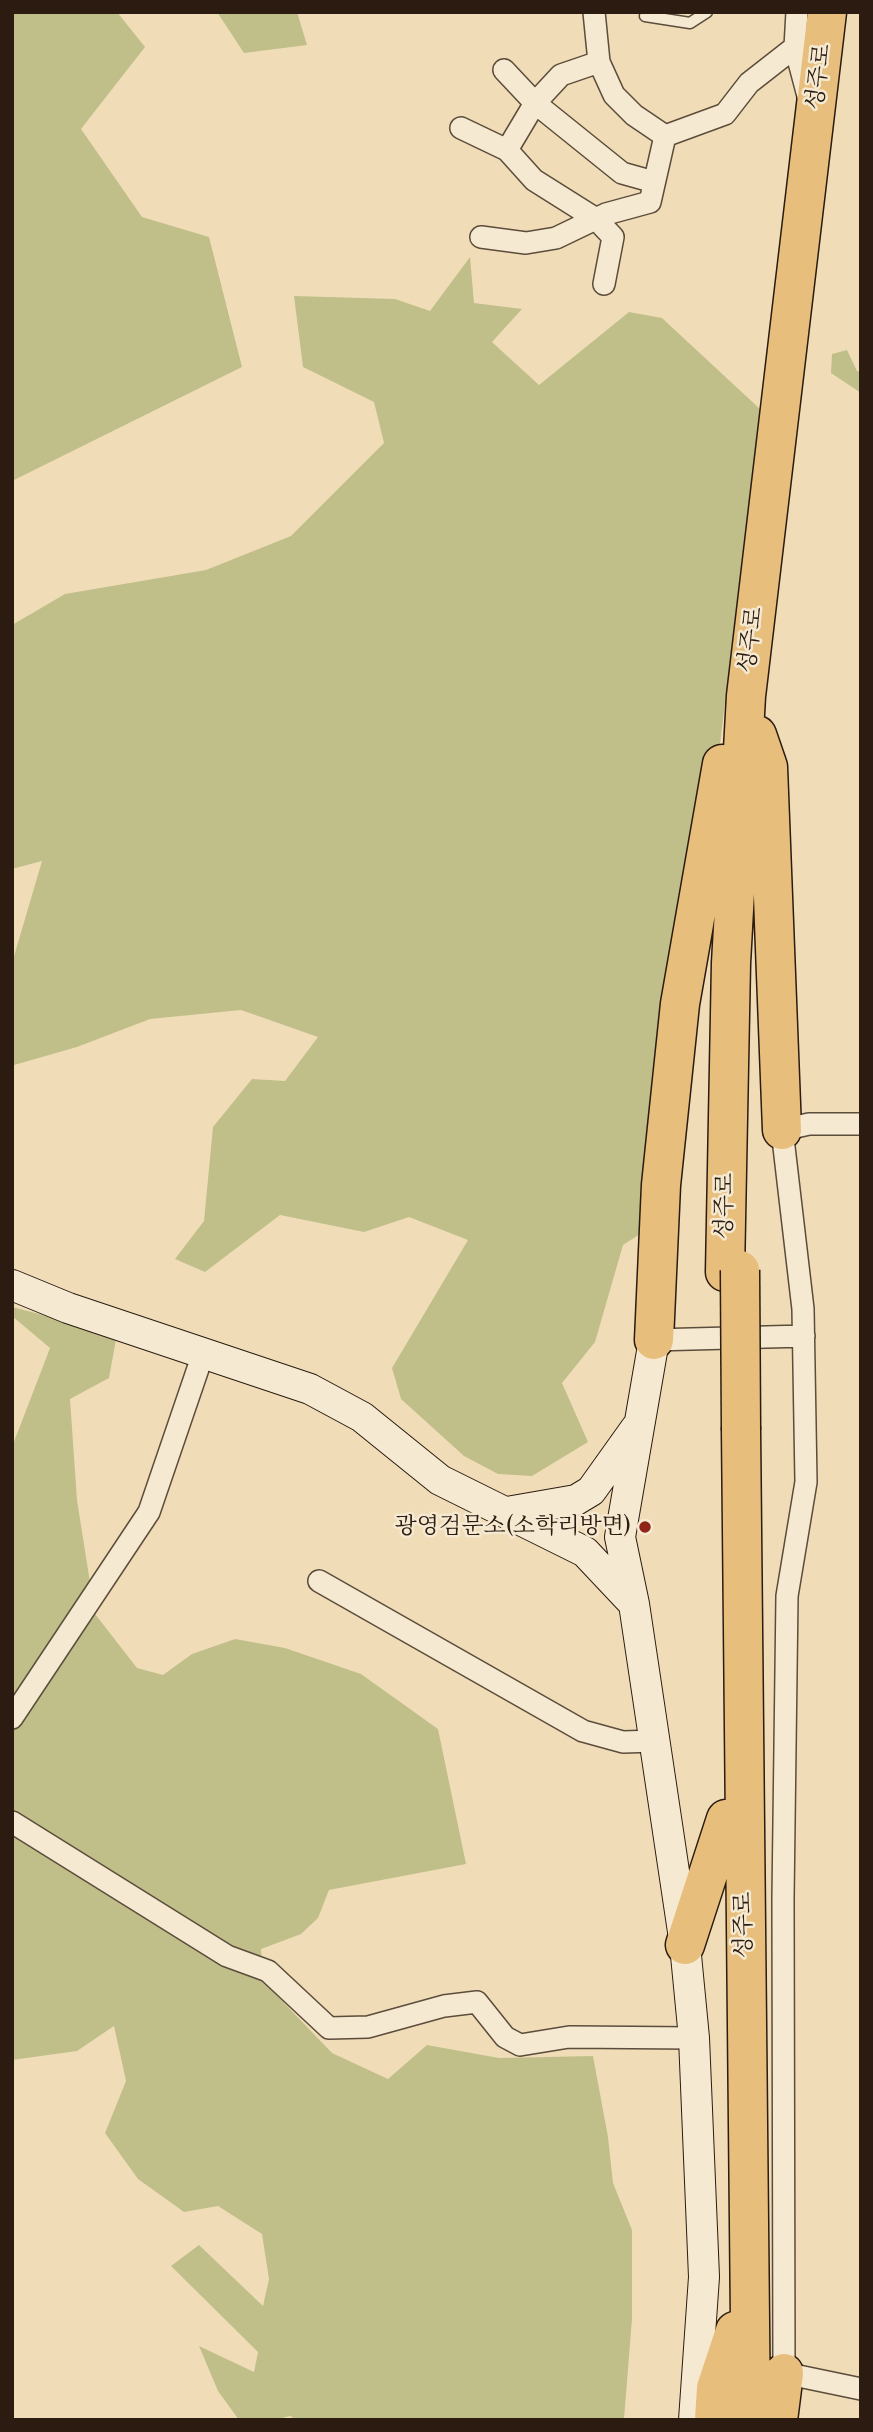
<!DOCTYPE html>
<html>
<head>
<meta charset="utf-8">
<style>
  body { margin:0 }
  #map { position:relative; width:873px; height:2432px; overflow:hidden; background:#f0ddb8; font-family:"Libre Bodoni",serif }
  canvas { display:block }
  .frame { position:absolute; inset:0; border:14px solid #2b1b11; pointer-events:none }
</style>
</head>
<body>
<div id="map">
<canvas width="873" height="2432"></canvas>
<div class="frame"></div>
</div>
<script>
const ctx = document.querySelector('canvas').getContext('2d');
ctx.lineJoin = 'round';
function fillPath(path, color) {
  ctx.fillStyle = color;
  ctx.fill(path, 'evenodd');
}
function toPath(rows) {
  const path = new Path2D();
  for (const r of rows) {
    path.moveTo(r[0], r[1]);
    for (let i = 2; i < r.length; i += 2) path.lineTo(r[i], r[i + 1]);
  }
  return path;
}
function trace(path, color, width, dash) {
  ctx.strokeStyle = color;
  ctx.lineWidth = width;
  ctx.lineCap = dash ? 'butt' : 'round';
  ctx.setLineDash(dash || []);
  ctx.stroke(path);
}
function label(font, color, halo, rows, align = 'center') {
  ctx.font = font + ' "Libre Bodoni","Noto Serif KR",serif';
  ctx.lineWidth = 5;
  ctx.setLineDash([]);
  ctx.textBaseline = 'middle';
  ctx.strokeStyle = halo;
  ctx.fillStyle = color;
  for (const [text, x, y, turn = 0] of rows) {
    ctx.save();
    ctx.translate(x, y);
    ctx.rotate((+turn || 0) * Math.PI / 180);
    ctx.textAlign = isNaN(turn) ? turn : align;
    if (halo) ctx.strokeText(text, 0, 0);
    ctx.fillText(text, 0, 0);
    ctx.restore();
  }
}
const green = toPath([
  [12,12,117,12,145,47,81,129,142,217,209,237,242,367,12,481],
  [217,12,297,12,307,45,244,53],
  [470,257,474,303,522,309,492,342,539,385,629,312,662,318,760,409,705,870,654,1225,623,1245,595,1342,562,1383,588,1442,532,1476,498,1474,464,1456,401,1399,392,1368,468,1240,409,1217,364,1232,280,1215,205,1272,175,1259,204,1221,213,1127,252,1079,285,1081,318,1037,241,1010,150,1019,77,1047,14,1065,12,1059,12,963,42,861,12,869,12,625,65,594,206,570,291,536,384,443,374,402,303,367,294,296,395,299,430,311],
  [847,350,857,371,861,372,861,393,831,373,832,354],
  [12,1307,117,1334,109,1378,70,1399,77,1500,95,1614,137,1668,163,1675,192,1654,235,1639,285,1648,361,1674,438,1729,466,1864,329,1890,318,1918,301,1934,261,1949,263,1981,332,2053,388,2079,427,2045,499,2058,593,2056,608,2137,613,2183,632,2230,632,2319,624,2419,627,2420,297,2420,290,2416,274,2420,239,2420,218,2391,199,2346,254,2372,258,2352,171,2266,199,2245,263,2306,269,2279,262,2234,218,2206,184,2212,138,2179,105,2133,126,2081,114,2026,77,2051,12,2060,12,1447,50,1348,12,1316]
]);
const lane = toPath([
  [645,16,690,23,707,12]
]);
const street = toPath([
  [594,12,599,62,614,95,634,115,665,136,725,114,749,83,795,47],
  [797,12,795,47,808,96],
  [504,70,535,103,622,173,654,182],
  [461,128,507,150,534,180,596,219,613,237,604,284],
  [507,150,535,103,561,75,599,62],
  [481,237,526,243,556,238,606,214,650,202,665,136],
  [861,1124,809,1124,782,1130,803,1309,806,1482,787,1596,783,1898,784,2373,861,2389],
  [654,1340,804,1336],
  [319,1581,583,1731,623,1742,655,1741],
  [12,1718,149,1512,203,1354],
  [12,1822,227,1956,268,1971,329,2028,368,2027,444,2006,477,2002,505,2037,520,2045,569,2037,694,2038]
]);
const secondary = toPath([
  [12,1285,68,1308,310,1389,362,1417,440,1480,585,1552,634,1604],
  [654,1340,620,1537,634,1604,685,1945,694,2038,704,2277,694,2420],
  [507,1512,576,1500,591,1491,636,1428]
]);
const highway = toPath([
  [757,735,768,767,782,1130],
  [725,1272,731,963,746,696,827,12],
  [654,1340,661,1185,680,1004,722,764],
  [741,1430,751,2420],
  [685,1945,726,1819],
  [714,2420,716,2388,735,2331],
  [778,2420,784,2373]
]);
const highwayBridge = toPath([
  [740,1270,741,1430]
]);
const markers = [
  [645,1527,7,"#8f2418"]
];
const streetNames = [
  ["성주로",820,77,-83],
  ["성주로",752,640,-83],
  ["성주로",726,1206,-89],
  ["성주로",745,1925,-91]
];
const poiNames = [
  ["광영검문소(소학리방면)",631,1527]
];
fillPath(green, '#c0bf8a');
trace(lane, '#5c4c3b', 13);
trace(street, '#5c4c3b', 24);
trace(secondary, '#2b1b11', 32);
trace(highway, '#2b1b11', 41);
trace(lane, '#f5e9d1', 10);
trace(street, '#f5e9d1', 21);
trace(secondary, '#f5e9d1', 30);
trace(highway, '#e8be7c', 38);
trace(highwayBridge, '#2b1b11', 41, []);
trace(highwayBridge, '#e8be7c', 38);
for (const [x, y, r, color] of markers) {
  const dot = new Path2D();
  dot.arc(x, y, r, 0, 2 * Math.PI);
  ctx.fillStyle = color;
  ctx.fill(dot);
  trace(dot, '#f5e9d1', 2.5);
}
label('23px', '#2b1b11', '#f5e9d1', streetNames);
label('23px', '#2b1b11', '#f5e9d1', poiNames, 'right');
</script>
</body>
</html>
